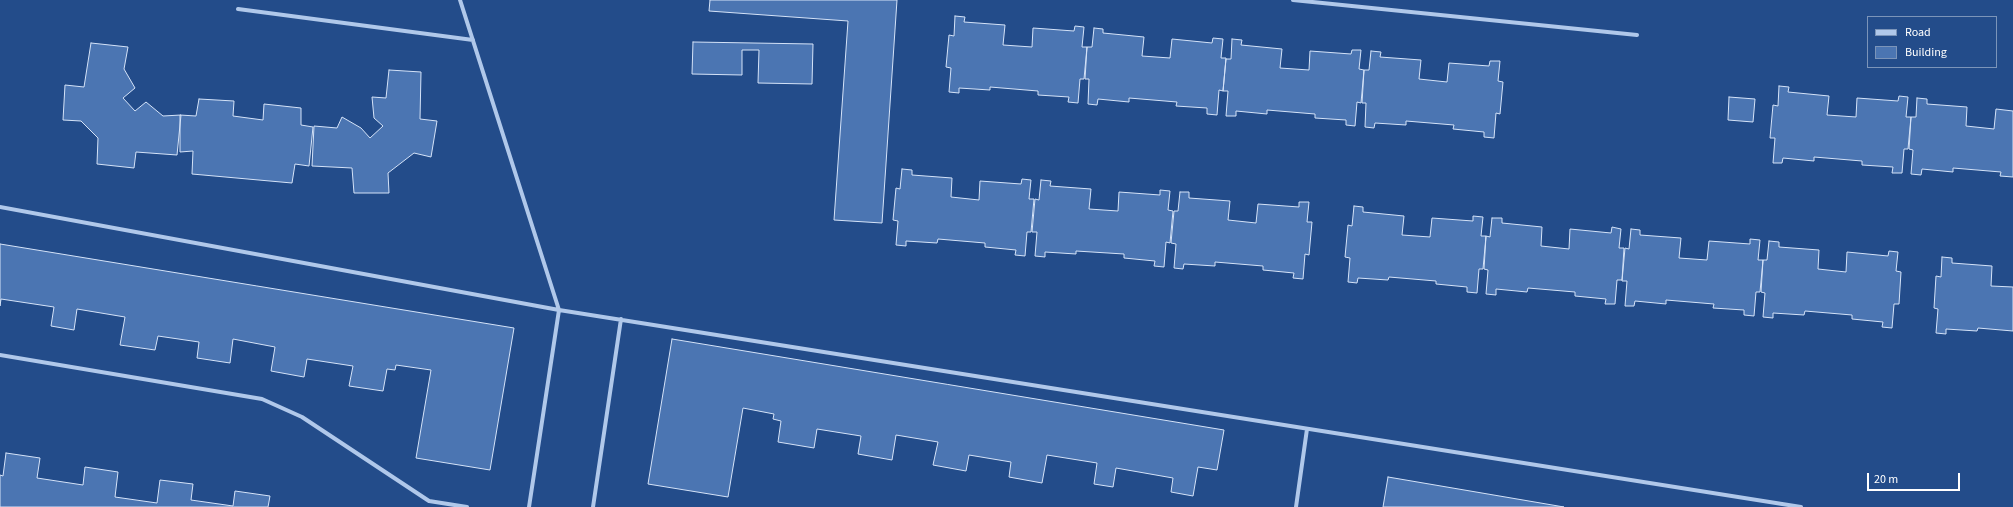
<!DOCTYPE html>
<html>
<head>
<meta charset="utf-8">
<style>
  body { margin:0 }
  #map { position:relative; width:2013px; height:507px; overflow:hidden; background:#234c8a; font-family:"Source Sans 3",sans-serif }
  canvas { display:block }
  .legend { position:absolute; left:1867px; top:16px; width:130px; height:52px; box-sizing:border-box; background:#234c8a; border:1px solid #7b94b9; margin:0; padding:5px 7px; list-style:none; font-size:12px; color:#fff }
  .legend li { display:flex; align-items:center; gap:8px; height:20px }
  .legend b { width:20px; border:1px solid #7b94b9 }
  .scale { position:absolute; left:1867px; top:473px; width:93px; height:18px; box-sizing:border-box; border:2px solid #fff; border-top:0; padding-left:5px; font-size:12px; line-height:14px; white-space:nowrap; color:#fff; -webkit-text-stroke:3px #234c8a; paint-order:stroke }
</style>
</head>
<body>
<div id="map">
<canvas width="2013" height="507"></canvas>
<ul class="legend">
<li><b style="height:5px;background:#b0c8ea"></b>Road</li>
<li><b style="height:11px;background:#4b75b2"></b>Building</li>
</ul>
<div class="scale">20 m</div>
</div>
<script>
const ctx = document.querySelector('canvas').getContext('2d');
ctx.lineJoin = 'round';
function fillPath(path, color) {
  ctx.fillStyle = color;
  ctx.fill(path, 'evenodd');
}
function toPath(rows) {
  const path = new Path2D();
  for (const r of rows) {
    path.moveTo(r[0], r[1]);
    for (let i = 2; i < r.length; i += 2) path.lineTo(r[i], r[i + 1]);
  }
  return path;
}
function trace(path, color, width, dash) {
  ctx.strokeStyle = color;
  ctx.lineWidth = width;
  ctx.lineCap = dash ? 'butt' : 'round';
  ctx.setLineDash(dash || []);
  ctx.stroke(path);
}
const building = toPath([
  [710,0,897,0,882,223,834,220,848,21,709,11,710,0],
  [955,16,965,17,964,22,1005,25,1003,45,1032,47,1033,28,1074,31,1075,26,1084,27,1082,47,1087,47,1084,79,1080,79,1078,103,1068,102,1069,97,1038,95,1038,91,990,87,990,90,959,88,959,93,949,92,951,68,946,67,949,35,954,36,955,16],
  [1094,28,1103,29,1103,33,1144,37,1142,56,1170,58,1172,39,1212,43,1213,38,1223,39,1221,58,1226,58,1223,91,1219,90,1217,115,1207,114,1207,108,1176,106,1177,102,1129,98,1129,102,1098,99,1097,105,1088,104,1089,79,1085,79,1087,47,1092,47,1094,28],
  [1232,39,1242,40,1241,45,1282,49,1280,68,1309,70,1310,51,1351,54,1352,50,1361,50,1359,69,1364,70,1361,103,1357,102,1355,126,1346,125,1346,120,1315,118,1315,114,1267,110,1267,114,1236,111,1236,116,1226,116,1228,91,1223,91,1226,59,1231,59,1232,39],
  [693,42,813,44,812,84,758,83,759,50,742,50,742,75,692,74,693,42],
  [91,43,128,47,124,69,135,88,123,98,135,111,146,102,163,116,181,115,177,155,136,152,134,168,97,164,98,138,81,121,63,120,65,85,84,87,91,43],
  [1371,51,1381,52,1380,57,1421,60,1419,79,1447,82,1449,63,1489,66,1490,61,1500,61,1498,81,1503,82,1500,114,1496,113,1494,138,1484,137,1484,132,1453,129,1454,125,1406,121,1406,125,1375,123,1374,128,1365,127,1366,103,1362,103,1364,70,1369,70,1371,51],
  [389,70,421,72,420,119,437,121,431,157,414,153,388,173,389,193,354,193,352,168,312,166,314,126,337,128,342,117,361,128,370,138,383,126,374,118,372,97,386,98,389,70],
  [1779,86,1789,87,1788,92,1829,96,1827,115,1856,117,1857,98,1898,101,1899,96,1908,97,1906,117,1911,117,1908,149,1904,149,1902,173,1892,173,1893,167,1862,165,1862,161,1814,157,1814,161,1783,158,1782,163,1773,163,1775,138,1770,138,1773,105,1778,106,1779,86],
  [1729,97,1755,99,1753,122,1728,120,1729,97],
  [1917,98,1927,99,1927,104,1967,107,1966,126,1994,129,1996,109,2013,111,2013,177,2000,176,2001,172,1953,168,1953,172,1922,169,1921,175,1911,174,1913,150,1909,149,1911,117,1916,117,1917,98],
  [199,99,234,101,233,116,263,120,264,104,301,108,301,125,313,127,309,166,295,164,292,183,192,174,193,151,180,152,180,115,196,116,199,99],
  [902,169,912,170,912,175,952,178,951,197,979,200,980,181,1021,184,1022,179,1031,180,1029,199,1034,199,1031,232,1027,232,1025,256,1015,255,1016,250,985,247,985,243,938,239,937,243,906,241,906,246,896,245,898,221,893,220,896,188,900,189,902,169],
  [1041,180,1051,181,1050,186,1091,189,1089,209,1118,211,1119,192,1160,195,1160,190,1170,191,1168,210,1173,211,1170,243,1166,242,1164,267,1154,266,1155,261,1124,258,1124,254,1076,251,1076,254,1045,252,1045,257,1035,256,1037,232,1032,232,1035,199,1039,200,1041,180],
  [1180,192,1189,192,1189,198,1230,201,1228,220,1256,223,1258,204,1299,207,1299,202,1309,202,1307,222,1312,222,1309,255,1305,254,1303,279,1293,278,1294,273,1263,270,1263,266,1215,262,1215,266,1184,264,1183,269,1174,268,1176,244,1171,243,1174,211,1178,211,1180,192],
  [1354,206,1363,207,1363,212,1404,216,1402,235,1430,237,1432,218,1473,221,1473,216,1483,217,1481,236,1486,236,1483,269,1479,269,1477,293,1467,292,1467,287,1436,284,1436,281,1389,277,1388,280,1358,278,1357,283,1348,282,1350,258,1345,257,1348,225,1352,226,1354,206],
  [1492,218,1502,218,1502,223,1542,227,1541,246,1569,249,1570,229,1611,233,1612,227,1621,229,1619,248,1624,248,1622,280,1617,280,1615,304,1605,304,1606,299,1575,296,1575,292,1528,288,1527,292,1496,289,1496,295,1486,294,1488,270,1484,269,1486,236,1490,237,1492,218],
  [1631,229,1640,230,1640,235,1681,238,1679,258,1707,260,1709,241,1750,244,1750,239,1760,240,1758,260,1763,260,1760,292,1756,292,1754,316,1744,315,1744,310,1713,308,1714,304,1666,300,1666,304,1635,301,1634,306,1625,306,1627,281,1622,281,1625,248,1629,249,1631,229],
  [1769,241,1779,242,1779,247,1819,250,1818,269,1846,272,1847,252,1888,256,1889,251,1898,252,1896,271,1901,272,1899,304,1894,304,1892,328,1882,327,1883,322,1852,319,1852,315,1805,311,1804,315,1773,313,1773,318,1763,317,1765,293,1761,292,1763,260,1767,260,1769,241],
  [0,244,514,328,490,470,416,458,431,370,396,365,395,370,387,369,383,391,349,386,353,366,307,359,304,377,271,371,275,347,233,339,230,363,197,358,199,342,158,336,155,350,120,345,125,317,77,309,74,330,51,326,54,307,1,299,0,306,0,244],
  [1942,257,1952,258,1952,263,1992,266,1991,286,2013,287,2013,331,1978,328,1977,331,1946,329,1946,334,1936,333,1938,309,1934,308,1936,276,1941,277,1942,257],
  [672,339,1224,430,1217,470,1198,467,1193,496,1171,492,1173,478,1116,468,1113,487,1094,484,1097,463,1047,455,1042,483,1009,477,1011,462,969,455,966,471,933,465,938,442,896,435,892,460,858,454,861,436,817,429,814,448,778,442,781,421,773,419,774,414,743,408,728,497,648,484,672,339],
  [6,453,40,458,37,478,83,485,85,467,118,472,115,497,157,503,160,480,193,484,191,500,233,506,235,491,270,496,268,507,0,507,0,475,3,476,6,453],
  [1388,477,1564,507,1383,507,1388,477]
]);
const street = toPath([
  [460,0,559,310,1801,507],
  [1293,0,1637,35],
  [238,9,473,40],
  [0,207,559,310,529,507],
  [0,355,262,399,302,417,429,501,467,507],
  [593,507,621,319],
  [1296,507,1307,429]
]);
fillPath(building, '#4b75b2');
trace(building, '#d5e3f8', 1);
trace(street, '#b0c8ea', 4);
</script>
</body>
</html>
